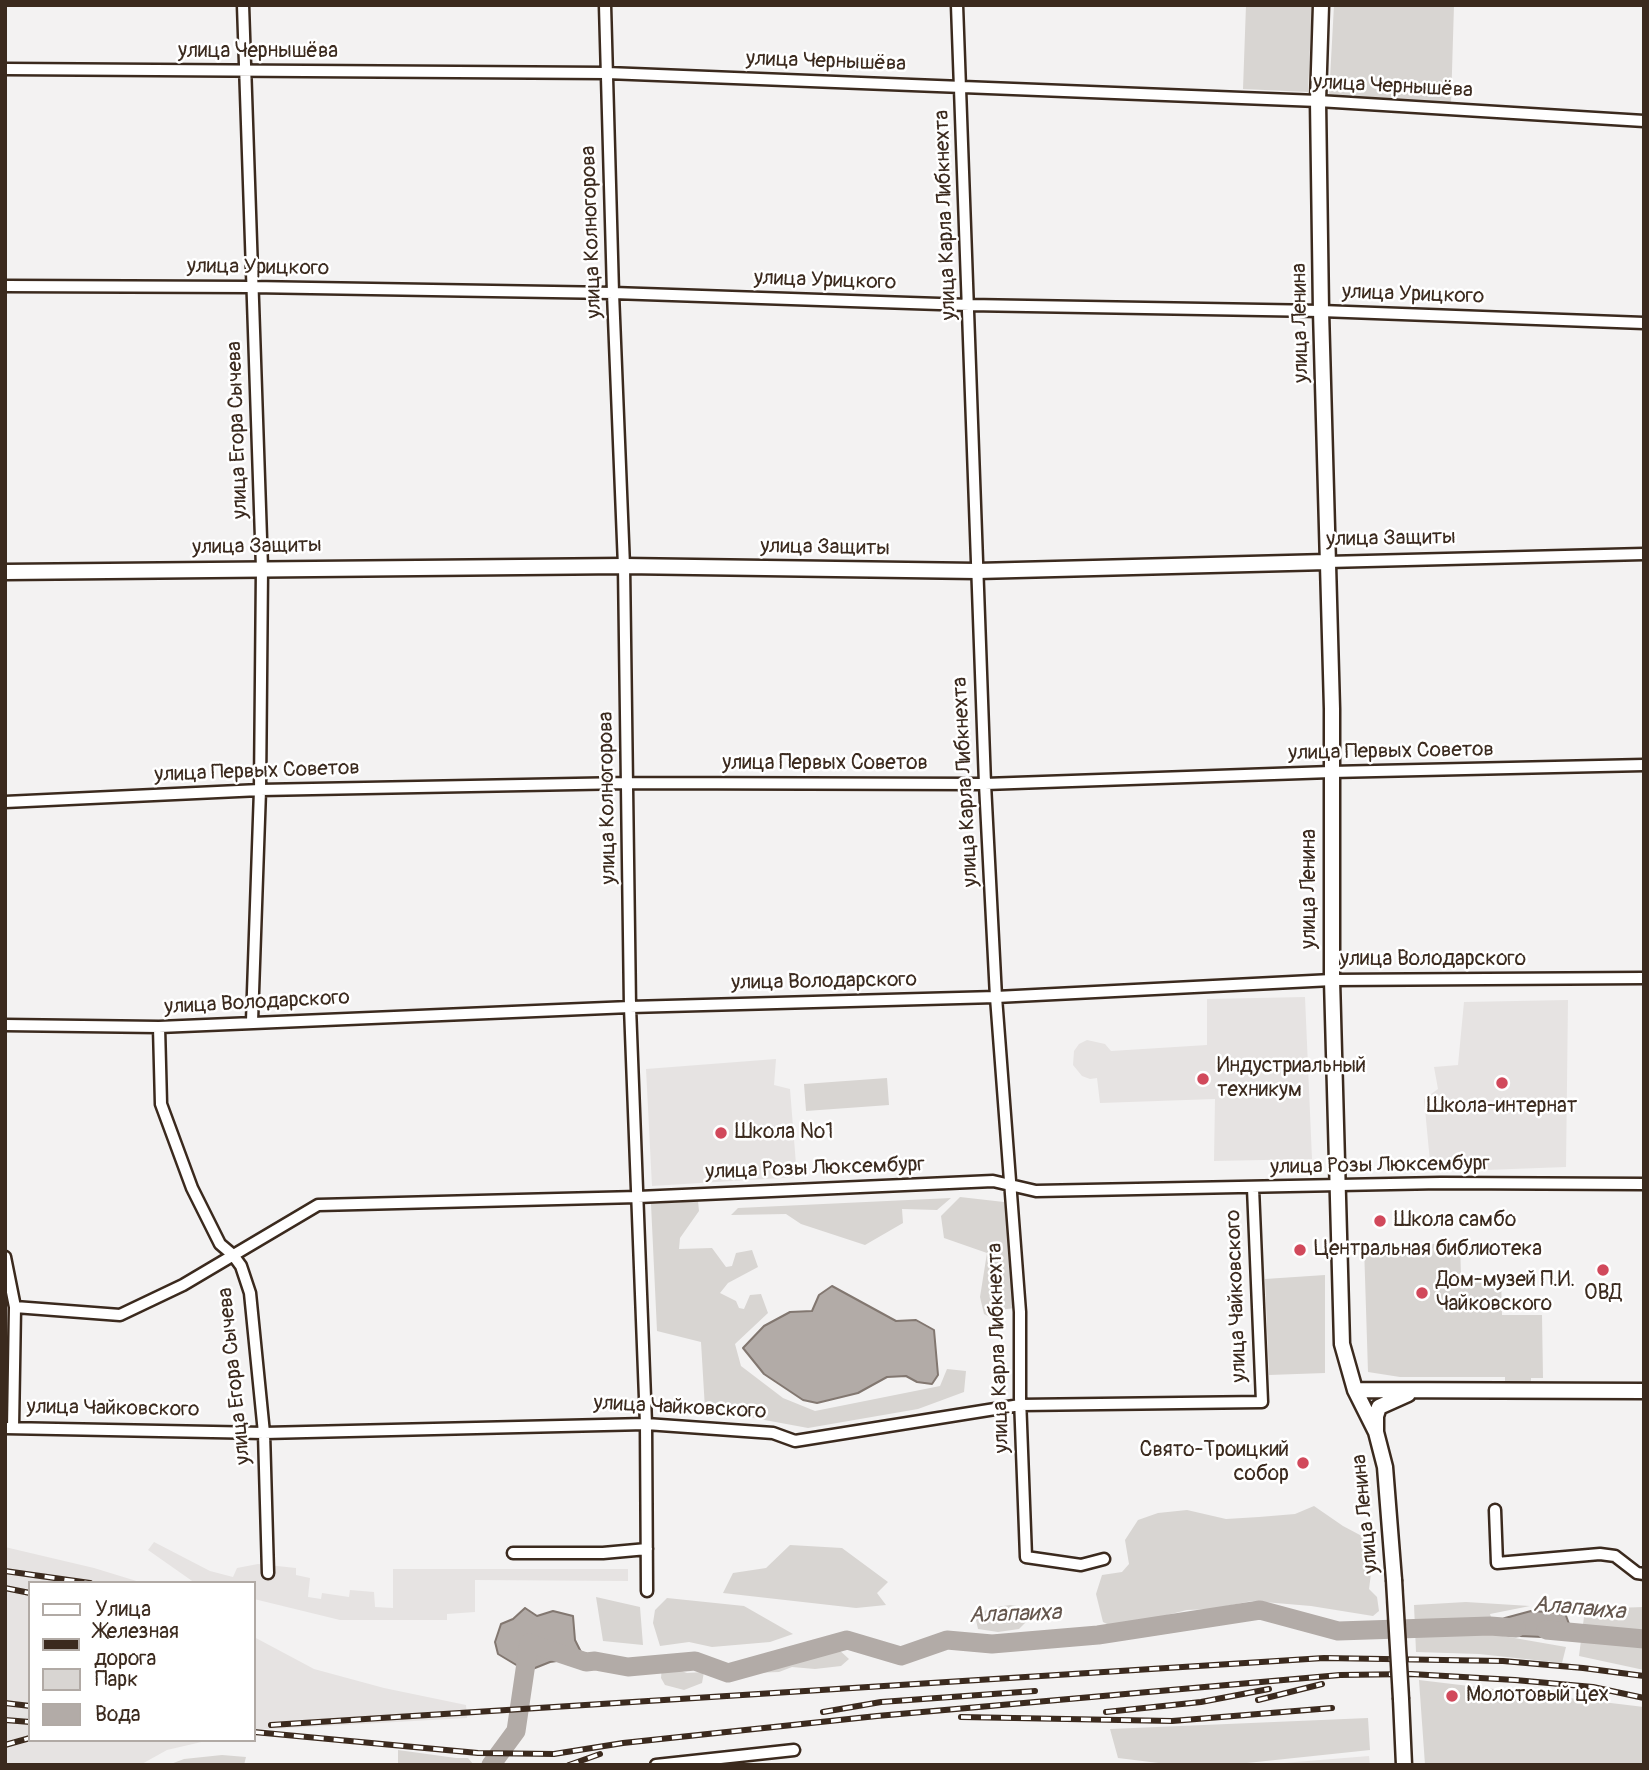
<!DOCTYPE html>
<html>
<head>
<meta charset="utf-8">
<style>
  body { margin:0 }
  #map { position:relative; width:1649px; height:1770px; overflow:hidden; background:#f3f2f2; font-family:Pangolin,sans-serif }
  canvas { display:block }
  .frame { position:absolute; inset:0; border:7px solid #3b2a1e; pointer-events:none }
  .legend { position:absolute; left:28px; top:1581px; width:228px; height:161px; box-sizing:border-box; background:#fff; border:2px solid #b1aaa5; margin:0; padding:9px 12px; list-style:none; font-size:21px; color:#3b2a1e }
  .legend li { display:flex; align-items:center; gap:14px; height:35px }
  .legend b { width:35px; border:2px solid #b1aaa5 }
</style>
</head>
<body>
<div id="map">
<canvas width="1649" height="1770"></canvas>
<div class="frame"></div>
<ul class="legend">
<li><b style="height:9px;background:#fff"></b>Улица</li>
<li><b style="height:9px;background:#3b2a1e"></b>Железная дорога</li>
<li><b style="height:19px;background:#d8d5d2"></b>Парк</li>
<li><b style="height:19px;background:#b2aba7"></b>Вода</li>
</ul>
</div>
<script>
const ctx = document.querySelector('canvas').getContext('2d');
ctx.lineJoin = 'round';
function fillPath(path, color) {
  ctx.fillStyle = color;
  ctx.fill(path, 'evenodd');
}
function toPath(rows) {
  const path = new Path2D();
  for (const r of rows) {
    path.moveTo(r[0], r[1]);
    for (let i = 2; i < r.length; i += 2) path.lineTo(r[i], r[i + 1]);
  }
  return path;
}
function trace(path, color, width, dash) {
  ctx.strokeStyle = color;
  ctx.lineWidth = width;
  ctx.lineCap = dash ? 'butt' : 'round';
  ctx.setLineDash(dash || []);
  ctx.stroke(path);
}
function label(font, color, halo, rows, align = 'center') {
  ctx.font = font + ' Pangolin,sans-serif';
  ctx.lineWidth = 5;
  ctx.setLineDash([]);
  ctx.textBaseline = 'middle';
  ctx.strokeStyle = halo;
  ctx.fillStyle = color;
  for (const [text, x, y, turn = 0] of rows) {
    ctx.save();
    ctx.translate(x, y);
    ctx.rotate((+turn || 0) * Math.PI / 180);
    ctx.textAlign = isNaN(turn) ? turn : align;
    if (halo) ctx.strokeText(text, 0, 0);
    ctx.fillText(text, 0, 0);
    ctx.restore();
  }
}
const built = toPath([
  [1305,997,1312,1159,1214,1161,1215,1099,1100,1103,1097,1078,1090,1079,1082,1076,1073,1065,1074,1051,1079,1044,1087,1040,1105,1044,1111,1051,1207,1045,1207,999],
  [1568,1000,1566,1167,1431,1172,1424,1099,1438,1089,1434,1067,1458,1065,1464,1002],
  [776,1059,774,1085,790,1089,797,1177,652,1186,646,1069],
  [154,1542,210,1571,233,1577,237,1568,258,1564,296,1568,296,1575,310,1578,308,1597,321,1599,322,1593,349,1597,350,1590,374,1592,375,1607,393,1608,393,1569,628,1569,628,1581,475,1580,475,1612,447,1614,447,1620,340,1620,254,1599,254,1583,195,1583,148,1550],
  [5,1547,94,1568,143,1583,30,1583,30,1740,210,1740,167,1750,140,1765,5,1765],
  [254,1637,314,1669,384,1688,466,1705,467,1718,254,1730],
  [1369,1756,1370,1765,1259,1765]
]);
const green = toPath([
  [1246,5,1312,5,1308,92,1243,89],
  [1334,5,1454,5,1451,104,1329,97],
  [887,1078,889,1105,806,1111,804,1084],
  [960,1197,1004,1202,1011,1243,1015,1308,999,1310,995,1320,984,1314,980,1297,987,1253,944,1238,941,1216],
  [951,1198,937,1210,902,1209,903,1223,865,1245,801,1224,786,1214,731,1215,738,1208],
  [698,1201,699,1211,680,1238,679,1249,712,1248,726,1267,732,1266,736,1253,752,1250,758,1267,728,1283,720,1293,736,1301,739,1308,744,1309,750,1295,761,1294,768,1313,735,1344,741,1366,783,1398,815,1411,940,1386,947,1369,966,1371,964,1392,918,1409,808,1428,705,1409,701,1342,657,1331,651,1204],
  [1460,1243,1461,1278,1501,1277,1502,1315,1542,1315,1543,1378,1531,1378,1531,1385,1505,1385,1505,1377,1400,1377,1368,1372,1364,1246],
  [1325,1275,1325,1373,1269,1375,1265,1279],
  [1314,1506,1343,1526,1375,1543,1369,1589,1377,1597,1379,1611,1373,1616,1311,1606,1252,1601,1211,1609,1187,1610,1115,1628,1103,1622,1096,1594,1102,1575,1122,1572,1129,1564,1125,1540,1138,1520,1158,1513,1187,1510,1226,1519,1259,1517,1295,1514],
  [790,1545,842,1548,888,1582,877,1593,886,1605,856,1608,723,1593,733,1573,766,1568],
  [596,1597,640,1607,643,1645,603,1641],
  [667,1598,744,1606,793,1634,770,1642,712,1647,689,1642,660,1646,653,1623,655,1610],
  [1466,1602,1530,1606,1490,1614,1497,1635,1566,1647,1562,1663,1479,1654,1416,1652,1414,1605],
  [1010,1605,1023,1607,1027,1621,1019,1629,998,1632,978,1629,975,1616,990,1608],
  [1644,1607,1644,1670,1579,1656,1585,1609],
  [826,1642,837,1648,849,1659,841,1666,815,1669,792,1667,779,1672,751,1673,752,1659,811,1648],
  [667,1662,674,1664,681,1671,687,1673,704,1672,702,1683,684,1690,665,1685,661,1678,662,1665],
  [1419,1680,1644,1707,1644,1765,1425,1765],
  [1368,1718,1370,1750,1228,1765,1175,1765,1118,1758,1110,1729],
  [398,1750,456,1758,468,1758,474,1765,398,1765],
  [222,1755,246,1757,244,1765,168,1765,184,1759]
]);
const water = toPath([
  [832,1286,896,1321,916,1320,934,1330,938,1375,932,1384,917,1382,906,1376,887,1377,858,1393,817,1403,803,1400,764,1374,743,1348,764,1326,790,1312,812,1311,819,1295,832,1286],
  [525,1608,537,1616,553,1611,573,1616,575,1640,586,1662,577,1658,550,1662,530,1670,518,1666,498,1654,495,1642,501,1624,513,1619,525,1608],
  [1531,1611,1565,1613,1572,1632,1565,1638,1520,1636,1490,1626,1505,1618,1531,1611]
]);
const river = toPath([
  [1546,1630,1644,1639],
  [491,1765,516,1731,529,1643,586,1662,595,1661,628,1667,695,1661,728,1673,847,1640,901,1656,947,1640,992,1644,1098,1635,1260,1610,1338,1631,1490,1626,1516,1628]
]);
const street = toPath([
  [243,5,262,568,260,790,252,1021],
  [605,5,613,293,624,566,630,1007,646,1424,647,1591],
  [957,5,985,784,996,997,1020,1312,1020,1398,1026,1557,1081,1565,1104,1559],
  [5,69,607,73,1318,101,1644,121],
  [5,286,251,287,613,293,969,305,1321,311,1644,323],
  [1327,562,1644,554],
  [5,802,260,790,628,783,985,784,1331,772,1644,765],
  [5,1025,159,1027,630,1007,996,997,1332,980,1644,978],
  [159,1027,161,1104,192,1188,220,1244,233,1255,241,1266,250,1293,264,1433,268,1573],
  [5,1257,15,1307,13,1428],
  [15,1307,120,1315,183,1285,318,1205,638,1197,993,1181,1036,1191,1441,1183,1644,1184],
  [5,1428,264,1433,646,1424,773,1433,795,1441,1020,1405,1262,1402,1253,1188],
  [1495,1510,1497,1563,1600,1554,1615,1556,1637,1573,1644,1574],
  [513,1553,603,1553,647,1549],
  [656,1765,794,1750]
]);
const secondary = toPath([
  [1321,5,1318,101,1321,311,1332,709,1332,980,1342,1344,1355,1390,1376,1432,1385,1467,1394,1580],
  [5,572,624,566,977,571,1327,562],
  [1355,1390,1644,1391],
  [1376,1431,1376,1416,1379,1407,1408,1394],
  [1401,1699,1404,1765]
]);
const rail = toPath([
  [5,1571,90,1583],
  [5,1588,30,1593],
  [1258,1700,1322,1684],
  [5,1703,30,1706],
  [823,1712,881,1702,1035,1691],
  [1106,1712,1201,1702,1269,1689],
  [961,1717,1172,1721,1332,1708],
  [5,1720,30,1722],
  [271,1725,1324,1658,1503,1661,1583,1668,1644,1676],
  [254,1732,478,1753,554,1754,623,1743,877,1716,1340,1675,1411,1674,1515,1680,1593,1687,1644,1698],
  [5,1745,30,1738],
  [569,1765,600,1754]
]);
const secondaryBridge = toPath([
  [1394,1580,1401,1699]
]);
const markers = [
  [1203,1079,7,"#d1495b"],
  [1502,1083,7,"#d1495b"],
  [721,1133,7,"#d1495b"],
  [1380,1221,7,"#d1495b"],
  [1300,1250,7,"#d1495b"],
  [1603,1270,7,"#d1495b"],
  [1422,1293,7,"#d1495b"],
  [1303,1463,7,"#d1495b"],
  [1452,1696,7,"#d1495b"]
];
const streetNames = [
  ["улица Чернышёва",258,52],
  ["улица Чернышёва",826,62,2],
  ["улица Чернышёва",1393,87,3],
  ["улица Карла Либкнехта",946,215,-92],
  ["улица Колногорова",592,232,-92],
  ["улица Урицкого",258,268,1],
  ["улица Урицкого",825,281,2],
  ["улица Урицкого",1413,295,2],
  ["улица Ленина",1301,323,-91],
  ["улица Егора Сычева",238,430,-92],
  ["улица Защиты",1391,539,-1],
  ["улица Защиты",257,547,-1],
  ["улица Защиты",825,548,1],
  ["улица Первых Советов",1391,752,-1],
  ["улица Первых Советов",825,764],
  ["улица Первых Советов",257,772,-2],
  ["улица Карла Либкнехта",966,782,-93],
  ["улица Колногорова",608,798,-91],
  ["улица Ленина",1310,889,-90],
  ["улица Володарского",1433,960],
  ["улица Володарского",824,982,-1],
  ["улица Володарского",257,1003,-3],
  ["улица Розы Люксембург",1380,1166,-1],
  ["улица Розы Люксембург",815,1169,-2],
  ["улица Чайковского",1237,1296,-92],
  ["улица Карла Либкнехта",999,1348,-92],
  ["улица Егора Сычева",235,1376,-96],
  ["улица Чайковского",680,1408,3],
  ["улица Чайковского",113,1409,1],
  ["улица Ленина",1366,1514,-96]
];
const poiNames = [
  ["Индустриальный",1217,1067],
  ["техникум",1217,1091],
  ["Школа-интернат",1502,1107,"center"],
  ["Школа №1",735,1133],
  ["Школа самбо",1394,1221],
  ["Центральная библиотека",1314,1250],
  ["Дом-музей П.И.",1436,1281],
  ["Чайковского",1436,1305],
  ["ОВД",1603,1294,"center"],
  ["Свято-Троицкий",1289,1451,"right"],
  ["собор",1289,1475,"right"],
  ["Молотовый цех",1466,1696]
];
const waterNames = [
  ["Алапаиха",1579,1609,5],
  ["Алапаиха",1015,1615,-2]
];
fillPath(built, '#e6e3e2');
fillPath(green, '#d8d5d2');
fillPath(water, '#b2aba7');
trace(water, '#827770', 2);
trace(river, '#b2aba7', 19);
trace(street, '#3b2a1e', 15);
trace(secondary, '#3b2a1e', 19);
trace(street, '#fff', 10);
trace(secondary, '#fff', 14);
trace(rail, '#3b2a1e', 6);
trace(rail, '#fff', 3.5, [10]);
trace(secondaryBridge, '#3b2a1e', 19, []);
trace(secondaryBridge, '#fff', 14);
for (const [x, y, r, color] of markers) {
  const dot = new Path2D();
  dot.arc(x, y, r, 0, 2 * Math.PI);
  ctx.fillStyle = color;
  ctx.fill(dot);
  trace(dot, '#fff', 2.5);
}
label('21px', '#3b2a1e', '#fff', streetNames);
label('21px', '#3b2a1e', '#fff', poiNames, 'left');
label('italic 23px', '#65574e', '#fff', waterNames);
</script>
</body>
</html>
